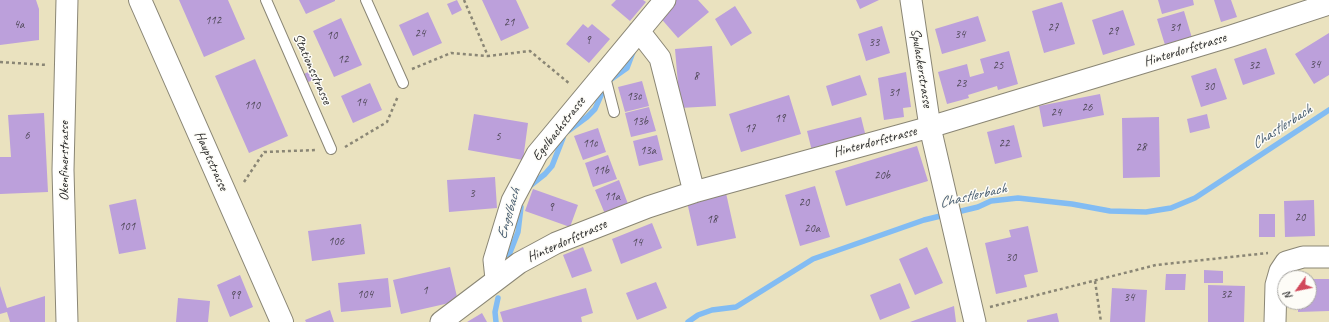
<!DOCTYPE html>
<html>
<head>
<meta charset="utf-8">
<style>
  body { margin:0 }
  #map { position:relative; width:1329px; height:322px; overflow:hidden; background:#eae2bf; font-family:Caveat,sans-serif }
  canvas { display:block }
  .north { position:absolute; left:1277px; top:270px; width:40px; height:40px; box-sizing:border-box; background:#fdfcf7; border:1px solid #a9a8a5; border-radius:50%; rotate:237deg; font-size:11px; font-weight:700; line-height:16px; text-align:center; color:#2b2b2b }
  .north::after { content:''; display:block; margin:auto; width:14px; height:18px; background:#d1495b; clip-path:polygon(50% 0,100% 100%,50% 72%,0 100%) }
</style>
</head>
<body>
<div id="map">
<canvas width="1329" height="322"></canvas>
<div class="north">N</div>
</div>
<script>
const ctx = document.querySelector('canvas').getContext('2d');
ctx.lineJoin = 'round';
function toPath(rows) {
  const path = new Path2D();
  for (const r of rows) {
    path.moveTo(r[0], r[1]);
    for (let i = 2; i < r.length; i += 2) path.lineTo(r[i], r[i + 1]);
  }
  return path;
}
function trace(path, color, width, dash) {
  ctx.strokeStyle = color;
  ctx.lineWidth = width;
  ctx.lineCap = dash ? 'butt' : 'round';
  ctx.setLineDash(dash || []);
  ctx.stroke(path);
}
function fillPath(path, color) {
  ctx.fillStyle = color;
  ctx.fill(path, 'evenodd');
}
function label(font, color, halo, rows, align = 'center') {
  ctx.font = font + ' Caveat,sans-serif';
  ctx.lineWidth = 3;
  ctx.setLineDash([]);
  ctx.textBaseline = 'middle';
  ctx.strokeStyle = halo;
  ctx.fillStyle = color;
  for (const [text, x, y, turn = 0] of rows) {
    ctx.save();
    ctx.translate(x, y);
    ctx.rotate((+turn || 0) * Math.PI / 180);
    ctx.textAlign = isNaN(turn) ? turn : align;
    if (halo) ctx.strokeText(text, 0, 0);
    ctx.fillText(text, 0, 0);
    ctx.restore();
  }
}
const stream = toPath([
  [568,131,587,117,595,109,603,91,610,80,627,68,633,52],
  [531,185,545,174,552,166,563,138],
  [509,255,518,232,521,207],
  [496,322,495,312,498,298],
  [688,322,698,315,712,310,736,307,813,259,924,220,978,207,991,201,1018,198,1072,204,1110,211,1146,212,1171,208,1195,198,1329,110]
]);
const building = toPath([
  [0,0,36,0,39,9,39,40,0,45],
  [179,0,228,0,245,39,204,57],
  [299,0,335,0,335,1,306,14],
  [457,0,462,10,452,15,447,4],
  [482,0,516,0,529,28,501,41],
  [616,0,643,0,646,2,630,21,611,5],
  [676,0,698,0,709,12,678,38,658,15],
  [856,0,879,0,860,9],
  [1158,0,1193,0,1194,5,1162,14],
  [1214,0,1231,0,1237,17,1221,22],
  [1062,2,1075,44,1044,53,1032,11],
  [735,6,752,33,731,46,715,19],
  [1123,10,1135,45,1103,55,1092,20],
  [1184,11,1192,38,1165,45,1157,19],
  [428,12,442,43,413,56,399,25],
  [978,16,986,41,942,54,935,29],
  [341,18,362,65,334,77,313,31],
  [583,24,588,28,592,24,610,39,589,63,566,44],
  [882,26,890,53,866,61,858,34],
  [1329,33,1329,75,1314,84,1295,54],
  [712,46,716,106,680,108,675,49],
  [1266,48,1275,74,1243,85,1234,59],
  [1009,51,1018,84,998,90,997,86,968,95,969,98,947,104,938,72,967,64,970,77,984,73,980,59],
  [255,59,288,136,249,153,215,76],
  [1216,68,1227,99,1201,107,1191,76],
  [314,69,318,78,308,82,304,74],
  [906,72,911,107,903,108,904,117,884,120,878,78],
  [860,75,867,95,832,106,826,86],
  [642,81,649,106,625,112,618,87],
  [370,83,382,110,353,123,341,96],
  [1100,94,1104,115,1043,127,1039,106],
  [789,95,801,134,741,152,729,114],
  [649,107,656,131,631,137,625,113],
  [44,113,48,192,0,194,0,157,11,157,8,115],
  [474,114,528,123,523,160,468,150],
  [1207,114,1210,128,1190,133,1187,119],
  [861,117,866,137,812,151,807,131],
  [1159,117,1160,177,1123,178,1122,118],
  [1014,125,1022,157,995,164,987,132],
  [598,128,606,152,583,160,574,136],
  [657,135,663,160,639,166,633,141],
  [917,146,928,181,846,206,835,171],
  [608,155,617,179,593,187,585,163],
  [495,177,497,208,449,212,447,180],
  [619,180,628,204,605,214,595,190],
  [815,186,830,237,800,246,785,195],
  [533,189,578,205,570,227,525,211],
  [726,193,736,238,697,246,687,202],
  [136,199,146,249,119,254,109,205],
  [1314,200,1315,236,1285,237,1284,201],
  [1259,214,1275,214,1275,237,1259,237],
  [652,223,662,248,621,264,612,239],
  [361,224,365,254,312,261,308,231],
  [1028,226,1038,272,1024,275,1027,287,996,294,985,243,1011,237,1009,230],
  [583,247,592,271,572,278,563,255],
  [927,247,943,283,915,295,899,259],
  [450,267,458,301,401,314,393,280],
  [1204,270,1223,271,1223,283,1204,283],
  [1166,274,1186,274,1185,290,1165,290],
  [240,275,253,307,230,317,217,285],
  [388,278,391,307,341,312,338,283],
  [1309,279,1329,279,1329,311,1298,312,1298,302,1309,302],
  [656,282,667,308,637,320,626,293],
  [900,283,910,308,880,320,870,295],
  [1208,285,1245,286,1244,322,1208,322],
  [0,286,7,308,45,296,45,322,10,322,7,312,0,314],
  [586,288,593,313,581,317,582,322,503,322,500,312],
  [1112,288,1147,290,1145,322,1110,322],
  [178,298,210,301,208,322,176,322],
  [954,306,956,322,910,322],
  [330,310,334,322,306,322,305,320],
  [482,313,487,322,467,322],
  [1057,313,1059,322,1027,322,1027,320]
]);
const path = toPath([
  [464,0,488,56,530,51,570,84],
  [0,62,47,65],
  [412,69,451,53,488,56],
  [345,147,387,122,398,96],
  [244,182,264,152,317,150],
  [1095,281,1101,322],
  [990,307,1156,265,1268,253]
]);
const lane = toPath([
  [266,0,331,149],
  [366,0,403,83],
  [604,73,614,112]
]);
const street = toPath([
  [911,0,930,127,975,322],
  [639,31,660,58,694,192],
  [496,279,494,260,512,201,537,154,665,0],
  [67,322,63,170,67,0],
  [441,322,519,263,556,243,648,207,694,192,930,127,1231,36,1329,4],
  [1275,322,1276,285,1280,271,1286,262,1303,257,1329,257]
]);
const secondary = toPath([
  [140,0,282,322]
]);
const numberNames = [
  ["112",213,21],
  ["21",509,23],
  ["4a",19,25],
  ["27",1053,28],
  ["31",1175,28],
  ["29",1113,32],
  ["24",420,34],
  ["34",960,35],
  ["10",332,36],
  ["9",588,41],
  ["33",874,43],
  ["12",343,60],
  ["34",1315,65],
  ["25",998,66],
  ["32",1254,66],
  ["8",696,77],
  ["23",961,84],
  ["30",1209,87],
  ["31",894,93],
  ["13c",634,97],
  ["14",361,103],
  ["110",252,106],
  ["26",1087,108],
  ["24",1056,113],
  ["19",780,119],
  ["13b",640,122],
  ["17",750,129],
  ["6",27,136],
  ["5",498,137],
  ["11c",590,144],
  ["22",1004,144],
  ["28",1141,148],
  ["13a",648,151],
  ["11b",601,171],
  ["20b",882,176],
  ["3",472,194],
  ["11a",612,197],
  ["20",804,203],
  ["9",551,208],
  ["20",1300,218],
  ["18",712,220],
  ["101",127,227],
  ["20a",812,229],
  ["106",336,242],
  ["14",637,243],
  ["30",1011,258],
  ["1",425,291],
  ["104",365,295],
  ["32",1226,295],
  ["99",235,296],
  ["34",1129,298]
];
const streetNames = [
  ["Hinterdorfstrasse",1185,50,-17],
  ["Spulackerstrasse",921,68,81],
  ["Stationsstrasse",312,69,66],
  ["Egelbachstrasse",559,129,-52],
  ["Hinterdorfstrasse",875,142,-15],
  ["Okenfinerstrasse",64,161,-90],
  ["Hauptstrasse",211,161,66],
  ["Hinterdorfstrasse",567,241,-24]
];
const waterNames = [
  ["Chastlerbach",1282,127,-33],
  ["Chastlerbach",973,196,-13],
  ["Engelbach",509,214,-74]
];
trace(stream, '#82bcf3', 5.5);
fillPath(building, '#bca0db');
trace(lane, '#8a8675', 12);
trace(street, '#8a8675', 23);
trace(secondary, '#8a8675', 24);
trace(path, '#8a8675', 2.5, [3, 3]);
trace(lane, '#fff', 10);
trace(street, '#fff', 21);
trace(secondary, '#fff', 22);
label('12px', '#4f4857', null, numberNames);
label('14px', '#2b2b2b', '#fdfcf7', streetNames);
label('italic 15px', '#495e71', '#fdfcf7', waterNames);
</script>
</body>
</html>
